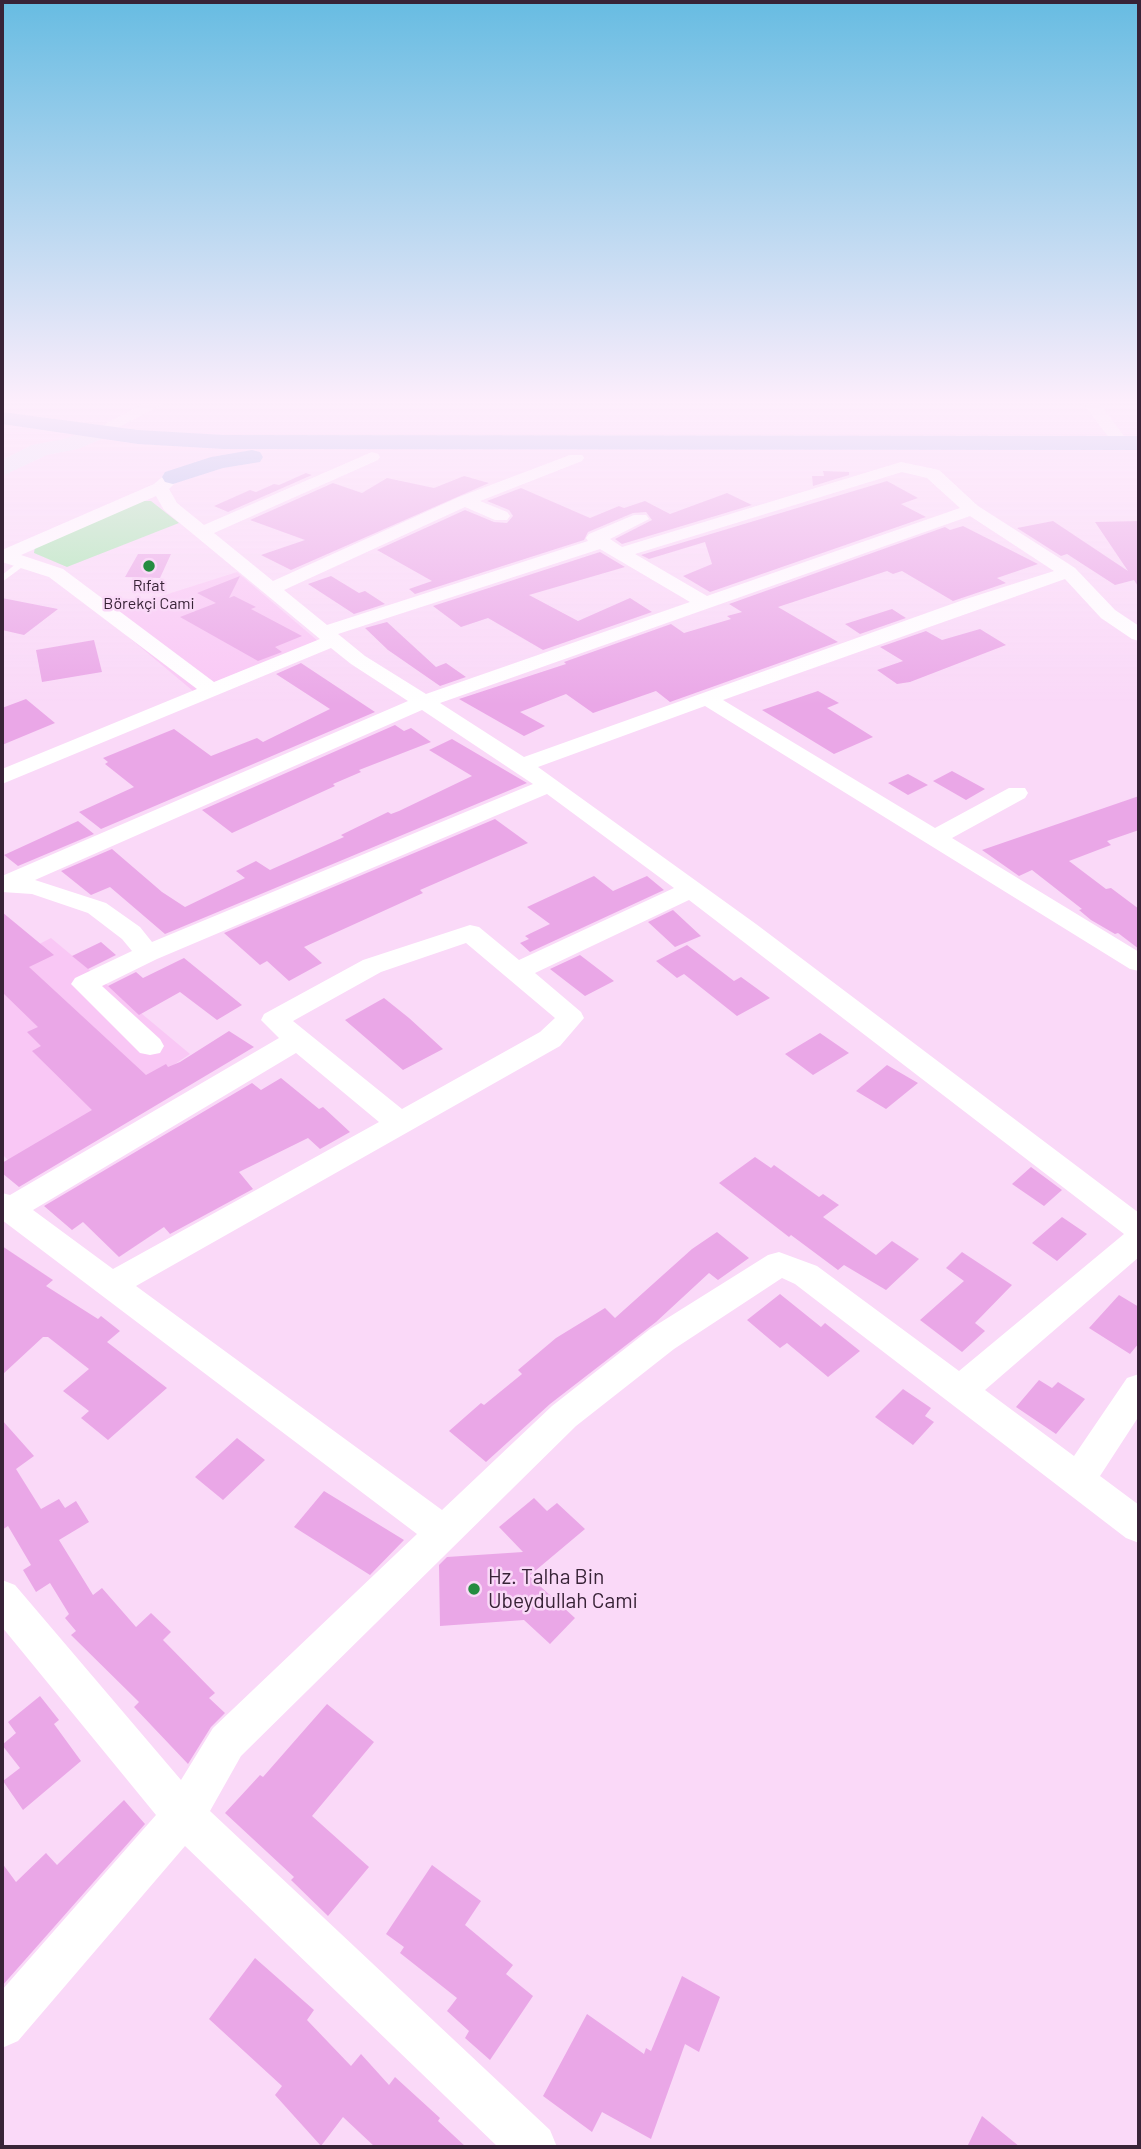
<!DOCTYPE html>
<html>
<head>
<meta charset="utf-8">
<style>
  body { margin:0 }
  #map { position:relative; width:1141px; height:2149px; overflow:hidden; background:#fad9f8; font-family:Barlow,sans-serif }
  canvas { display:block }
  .frame { position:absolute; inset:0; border:4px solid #382337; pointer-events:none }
</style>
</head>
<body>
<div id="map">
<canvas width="1141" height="2149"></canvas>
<div class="frame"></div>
</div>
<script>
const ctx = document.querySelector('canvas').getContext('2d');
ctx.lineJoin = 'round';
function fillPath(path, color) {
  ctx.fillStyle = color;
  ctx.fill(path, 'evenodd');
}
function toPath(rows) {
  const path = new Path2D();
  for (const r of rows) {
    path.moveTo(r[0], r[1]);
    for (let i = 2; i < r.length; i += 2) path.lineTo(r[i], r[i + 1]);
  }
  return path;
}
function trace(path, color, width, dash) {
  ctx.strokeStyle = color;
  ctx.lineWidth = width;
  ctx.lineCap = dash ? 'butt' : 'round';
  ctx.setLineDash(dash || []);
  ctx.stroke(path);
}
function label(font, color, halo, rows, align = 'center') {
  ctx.font = font + ' Barlow,sans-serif';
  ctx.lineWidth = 5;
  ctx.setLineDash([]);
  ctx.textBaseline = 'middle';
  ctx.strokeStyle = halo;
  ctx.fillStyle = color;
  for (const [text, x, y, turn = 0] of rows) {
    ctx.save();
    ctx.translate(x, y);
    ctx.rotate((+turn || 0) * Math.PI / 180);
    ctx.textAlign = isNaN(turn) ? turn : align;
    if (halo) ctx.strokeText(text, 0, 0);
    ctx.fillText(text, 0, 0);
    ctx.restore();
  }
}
const built = toPath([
  [237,572,318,641,193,691,102,615],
  [51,938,190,1054,160,1074,9,1161,2,1154,2,963]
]);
const green = toPath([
  [137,501,151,501,179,523,67,567,34,553,35,546]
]);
const building = toPath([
  [823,471,849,472,849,475,813,486,812,476,824,476],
  [306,473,312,475,228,512,214,506,250,490,256,492,274,484,279,485],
  [464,476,489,483,291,570,261,555,305,540,250,520,333,483,362,493,387,478,434,488],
  [887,481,918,498,901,504,926,517,710,592,683,576,712,564,705,542,649,559,641,555],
  [521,488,590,518,619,506,624,508,645,501,670,514,727,493,752,505,622,544,615,539,652,520,646,512,633,513,588,532,584,540,415,594,409,589,432,581,377,550,465,510,494,522,507,523,513,516,509,510,487,501],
  [1053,521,1128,571,1095,522,1139,521,1139,588,1134,580,1115,585,1067,554,1061,556,1017,528],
  [963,526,1038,564,997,578,1006,583,953,601,902,571,893,574,887,571,778,607,838,642,670,702,656,691,593,713,566,694,520,712,545,726,524,736,459,699,566,664,564,662,671,624,684,633,731,619,727,616,742,612,729,604,945,527,950,530],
  [600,552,625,567,529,595,578,621,630,598,652,612,543,650,488,618,461,627,433,606],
  [138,554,171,554,160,578,125,577],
  [240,576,229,598,234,596,256,607,251,609,302,636,275,647,282,652,258,661,180,617,216,603,197,593],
  [331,576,359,593,365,591,385,604,354,614,308,584],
  [2,598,58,609,24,635,2,630],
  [892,609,906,618,860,634,845,624],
  [387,622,436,667,446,663,466,677,440,686,388,650,365,628],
  [980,629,1006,645,910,682,897,684,877,670,903,661,880,647,926,631,942,640],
  [94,640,102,672,42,682,36,650],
  [301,663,375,712,101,829,79,812,134,787,105,764,108,762,103,758,174,729,211,756,257,738,263,742,330,709,276,674],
  [818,691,839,703,827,708,873,737,834,754,762,710],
  [26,699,55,723,2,745,2,708],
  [395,725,404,731,411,728,431,742,359,770,361,772,333,784,335,786,232,833,202,810],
  [452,739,527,783,165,934,110,887,91,895,61,871,112,849,162,892,185,907,245,878,236,871,256,861,270,870,344,837,341,835,388,812,391,814,399,811,472,776,429,750],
  [952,771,985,789,966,800,933,781],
  [908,774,928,785,908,795,888,783],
  [1139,796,1139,830,1107,841,1111,845,1069,861,1106,889,1111,888,1139,909,1139,949,1118,933,1115,934,1091,920,1079,910,1082,909,1032,870,1019,876,982,850],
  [495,819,528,843,420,890,423,893,304,947,322,963,289,981,267,961,260,965,224,933],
  [78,821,94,834,18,866,4,855],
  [594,876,613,891,647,876,664,890,530,952,520,943,529,939,525,936,550,924,527,907],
  [673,910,701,936,675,947,648,922],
  [2,912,54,955,29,967,146,1075,166,1064,168,1067,180,1062,229,1031,254,1047,19,1187,2,1173,2,1163,92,1110,32,1051,41,1046,27,1032,38,1027,2,992],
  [101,942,116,955,88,969,72,956],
  [687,945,734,981,741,977,770,998,737,1016,684,974,677,978,656,961],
  [580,955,614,981,585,996,550,969],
  [184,958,242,1005,217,1020,180,992,139,1015,108,986,136,972,143,978],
  [384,998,409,1018,443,1049,403,1070,345,1020],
  [820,1033,849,1053,813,1075,785,1054],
  [887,1065,918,1083,886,1109,856,1091],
  [281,1078,319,1109,323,1107,350,1132,320,1149,308,1138,239,1172,253,1189,170,1234,164,1227,119,1257,83,1222,72,1230,44,1206,252,1083,261,1090],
  [755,1157,771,1168,774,1165,819,1197,823,1194,839,1205,823,1217,876,1255,892,1241,919,1259,886,1290,844,1265,838,1270,791,1235,789,1237,719,1183],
  [1031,1167,1062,1190,1044,1206,1012,1184],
  [1062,1217,1087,1234,1057,1261,1032,1243],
  [717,1232,749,1258,718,1280,709,1273,656,1322,550,1404,486,1462,449,1431,481,1403,484,1405,522,1374,518,1370,556,1338,605,1308,615,1318,692,1249],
  [2,1246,53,1280,46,1286,98,1319,101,1316,120,1331,107,1342,167,1388,108,1440,81,1418,89,1411,63,1391,89,1369,48,1337,43,1337,2,1375],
  [962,1252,1012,1285,975,1323,985,1331,962,1352,920,1320,964,1281,946,1268],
  [780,1294,821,1327,825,1323,860,1351,828,1377,787,1343,780,1348,747,1320],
  [1119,1295,1139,1307,1139,1343,1130,1354,1089,1328],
  [1039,1380,1052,1388,1058,1382,1085,1399,1056,1434,1016,1407],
  [903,1389,931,1408,925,1416,934,1422,913,1445,875,1417],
  [2,1420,34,1456,16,1469,41,1509,59,1499,65,1508,76,1501,89,1522,59,1540,93,1595,102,1588,136,1627,151,1613,171,1632,163,1640,215,1693,209,1698,225,1713,211,1727,188,1764,134,1707,139,1702,71,1635,76,1631,65,1618,69,1614,50,1583,36,1592,23,1570,31,1565,8,1526,2,1530],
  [237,1438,265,1460,223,1500,195,1477],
  [324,1491,404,1540,370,1575,294,1527],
  [534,1498,547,1511,557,1503,585,1529,529,1576,575,1618,550,1644,524,1620,440,1626,439,1565,447,1557,523,1552,499,1527],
  [40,1696,59,1720,54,1724,81,1761,23,1810,3,1781,20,1768,2,1745,16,1733,8,1722],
  [327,1704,374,1742,312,1816,369,1867,328,1916,291,1880,294,1877,225,1813,260,1775,263,1777],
  [124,1800,145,1824,2,1986,2,1863,16,1882,46,1853,57,1865],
  [432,1865,481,1901,465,1925,513,1965,506,1974,533,1996,490,2060,465,2038,469,2031,447,2011,457,1998,400,1953,404,1947,386,1934],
  [255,1958,314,2010,307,2020,351,2066,361,2054,389,2085,395,2077,440,2118,438,2121,466,2147,375,2147,343,2117,321,2146,275,2095,282,2086,209,2019],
  [682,1976,720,1997,699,2052,685,2044,651,2139,602,2112,592,2132,543,2096,587,2014,644,2054,646,2048,651,2051],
  [982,2116,1020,2147,967,2147]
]);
const lane = toPath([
  [21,560,29,562,2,582,2,575,21,560]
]);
const street = toPath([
  [143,404,163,404,104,435,92,435,90,432,143,404],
  [1084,404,1100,404,1129,443,1127,446,1115,446,1084,404],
  [372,452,378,454,380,457,378,460,214,533,273,581,459,497,570,455,582,455,584,458,582,461,480,501,507,512,510,516,507,520,495,520,465,507,284,590,327,625,588,541,586,538,589,534,634,515,646,515,649,519,610,539,622,547,901,462,939,470,978,506,1075,568,1115,610,1139,626,1139,641,1132,639,1101,618,1065,579,723,700,935,828,1009,788,1025,788,1028,793,1025,798,952,838,1139,952,1139,971,1130,969,705,706,538,767,756,924,1139,1213,1139,1257,985,1390,1074,1456,1127,1378,1139,1374,1139,1416,1100,1476,1139,1505,1139,1543,1126,1538,795,1284,782,1278,674,1349,576,1426,241,1756,210,1811,550,2130,557,2147,498,2147,185,1846,18,2041,2,2048,2,1990,156,1815,2,1627,2,1580,15,1585,181,1780,213,1728,417,1534,2,1220,2,1193,10,1195,279,1038,261,1020,264,1014,363,960,470,925,479,927,519,960,674,888,547,794,157,959,102,986,160,1039,164,1046,160,1053,150,1055,140,1053,71,984,75,978,132,951,122,939,88,913,32,894,2,892,2,876,408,701,351,664,331,648,2,784,2,769,197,689,49,577,2,562,2,550,154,484,167,473,179,473,181,477,169,489,177,503,204,525,372,452],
  [902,472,927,478,960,508,707,596,635,554,902,472],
  [156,496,164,510,320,639,214,682,63,569,21,555,156,496],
  [970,516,1054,571,963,600,524,757,440,703,970,516],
  [600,549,690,602,426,694,365,656,338,634,600,549],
  [422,710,533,784,152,942,140,927,106,903,35,880,422,710],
  [689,900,1124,1234,959,1371,817,1266,779,1252,768,1255,650,1329,552,1406,442,1510,136,1286,560,1046,584,1018,581,1012,535,973,689,900],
  [466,943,555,1018,540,1032,402,1109,293,1021,381,972,466,943],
  [296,1053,379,1122,113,1269,33,1210,296,1053]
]);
const secondary = toPath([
  [98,426,106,427,109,432,106,437,78,449,47,455,2,476,2,460,32,445,64,439,98,426]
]);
const highway = toPath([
  [2,412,138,430,224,435,1139,436,1139,450,224,449,138,444,2,424,2,412],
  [252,450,260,452,263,457,260,462,223,468,173,484,165,482,162,477,165,472,211,457,252,450]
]);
const markers = [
  [149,566,7,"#258c41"],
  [474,1589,7,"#258c41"]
];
const farPoinames = [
  ["Rıfat",149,586],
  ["Börekçi Cami",149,604]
];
const nearPoinames = [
  ["Hz. Talha Bin",488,1577],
  ["Ubeydullah Cami",488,1601]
];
fillPath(built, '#f9c7f5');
fillPath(green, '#a6e7af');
fillPath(building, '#eaa7e7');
fillPath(lane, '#fff');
fillPath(street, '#fff');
fillPath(secondary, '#e6ebf9');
fillPath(highway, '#acbdeb');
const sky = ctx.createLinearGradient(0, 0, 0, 705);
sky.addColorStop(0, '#67bce2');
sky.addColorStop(0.57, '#fdeefc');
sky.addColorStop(1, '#fdeefc00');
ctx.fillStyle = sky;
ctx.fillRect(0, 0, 1141, 705);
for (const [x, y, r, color] of markers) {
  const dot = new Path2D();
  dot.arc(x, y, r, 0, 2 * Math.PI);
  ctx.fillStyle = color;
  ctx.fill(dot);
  trace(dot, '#fad9f8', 2.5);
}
label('16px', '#382337', '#fad9f8', farPoinames);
label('21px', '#382337', '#fad9f8', nearPoinames, 'left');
</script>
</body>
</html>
